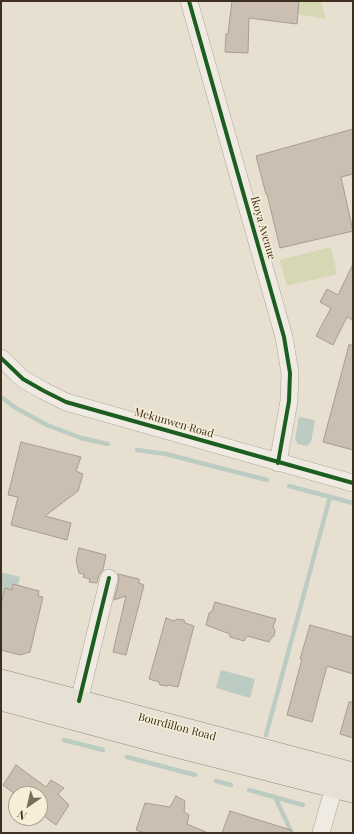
<!DOCTYPE html>
<html>
<head>
<meta charset="utf-8">
<style>
  body { margin:0 }
  #map { position:relative; width:354px; height:834px; overflow:hidden; background:#e7e0d1; font-family:"Playfair Display",serif }
  canvas { display:block }
  .frame { position:absolute; inset:0; border:2px solid #3d2e20; pointer-events:none }
  .north { position:absolute; left:8px; top:786px; width:40px; height:40px; box-sizing:border-box; background:#f7eed8; border:1px solid #ada18e; border-radius:50%; rotate:214deg; font-size:11px; font-weight:700; line-height:16px; text-align:center; color:#3d2e20 }
  .north::after { content:''; display:block; margin:auto; width:14px; height:18px; background:#786c5e; clip-path:polygon(50% 0,100% 100%,50% 72%,0 100%) }
</style>
</head>
<body>
<div id="map">
<canvas width="354" height="834"></canvas>
<div class="frame"></div>
<div class="north">N</div>
</div>
<script>
const ctx = document.querySelector('canvas').getContext('2d');
ctx.lineJoin = 'round';
function fillPath(path, color) {
  ctx.fillStyle = color;
  ctx.fill(path, 'evenodd');
}
function toPath(rows) {
  const path = new Path2D();
  for (const r of rows) {
    path.moveTo(r[0], r[1]);
    for (let i = 2; i < r.length; i += 2) path.lineTo(r[i], r[i + 1]);
  }
  return path;
}
function trace(path, color, width, dash) {
  ctx.strokeStyle = color;
  ctx.lineWidth = width;
  ctx.lineCap = dash ? 'butt' : 'round';
  ctx.setLineDash(dash || []);
  ctx.stroke(path);
}
function label(font, color, halo, rows, align = 'center') {
  ctx.font = font + ' "Playfair Display",serif';
  ctx.lineWidth = 3;
  ctx.setLineDash([]);
  ctx.textBaseline = 'middle';
  ctx.strokeStyle = halo;
  ctx.fillStyle = color;
  for (const [text, x, y, turn = 0] of rows) {
    ctx.save();
    ctx.translate(x, y);
    ctx.rotate((+turn || 0) * Math.PI / 180);
    ctx.textAlign = isNaN(turn) ? turn : align;
    if (halo) ctx.strokeText(text, 0, 0);
    ctx.fillText(text, 0, 0);
    ctx.restore();
  }
}
const green = toPath([
  [299,1,321,1,326,19,298,14],
  [331,247,337,274,287,286,280,260]
]);
const water = toPath([
  [299,417,315,420,311,442,307,446,298,444,295,439],
  [1,572,20,577,10,614,1,611],
  [221,670,255,679,250,698,216,688]
]);
const stream = toPath([
  [1,397,16,408,47,425,81,438,108,444],
  [137,450,166,454,267,480],
  [289,486,353,503],
  [266,735,330,497],
  [64,740,103,750],
  [127,757,195,775],
  [216,781,231,785],
  [249,790,303,805],
  [275,797,292,833]
]);
const building = toPath([
  [232,1,299,1,297,24,249,18,248,53,225,52,226,34,228,34,232,1],
  [353,129,353,174,341,177,353,231,280,248,267,194,266,194,256,156,353,129],
  [353,264,353,320,347,317,333,345,316,336,331,308,320,302,327,289,338,295,353,264],
  [349,345,353,345,353,450,323,442,349,345],
  [21,442,81,457,76,471,83,474,78,491,45,516,71,523,67,540,11,525,18,497,8,495,21,442],
  [79,548,106,555,103,570,99,575,97,583,89,582,90,579,83,577,84,574,79,573,76,560,79,548],
  [118,574,139,579,139,583,144,585,126,655,113,652,126,596,114,600,119,580,118,574],
  [13,584,39,591,38,596,43,597,30,652,20,655,1,650,1,604,5,588,12,590,13,584],
  [215,602,276,619,273,627,275,630,274,636,271,638,269,642,247,636,244,641,230,637,230,634,206,625,209,613,212,611,215,602],
  [166,618,174,621,177,619,184,620,185,623,194,626,178,687,169,685,167,686,160,685,159,682,149,679,166,618],
  [310,625,353,637,353,674,327,666,312,722,287,715,302,659,300,659,310,625],
  [349,702,353,702,353,738,340,734,349,702],
  [16,765,46,787,51,780,64,788,58,794,69,805,56,825,40,813,40,794,15,794,3,785,16,765],
  [176,796,185,801,184,812,189,815,187,824,208,833,145,833,136,830,145,803,170,807,176,796],
  [230,811,291,830,291,833,222,833,230,811]
]);
const minor = toPath([
  [189,1,284,337,290,373,289,401,278,463],
  [1,358,23,379,44,391,66,402,353,483],
  [79,701,109,578],
  [321,833,334,787]
]);
const major = toPath([
  [1,680,353,773],
  [1,700,154,741,353,792]
]);
const cycleway = toPath([
  [189,1,284,337,290,373,289,401,278,463],
  [1,358,23,379,44,391,66,402,353,483],
  [79,701,109,578]
]);
const streetNames = [
  ["Ikoya Avenue",263,228,74],
  ["Mekunwen Road",174,423,16],
  ["Bourdillon Road",177,727,15]
];
fillPath(green, '#d6d7b3');
fillPath(water, '#bcccc2');
trace(stream, '#bcccc2', 4.5);
fillPath(building, '#cbbfb2');
trace(building, '#a89c90', 1);
trace(minor, '#ada599', 18);
trace(major, '#928b80', 22);
trace(minor, '#efebe3', 17);
trace(major, '#e6e1d4', 21);
trace(cycleway, '#1b5e20', 4);
label('11px', '#3d2e20', '#f7eed8', streetNames);
</script>
</body>
</html>
